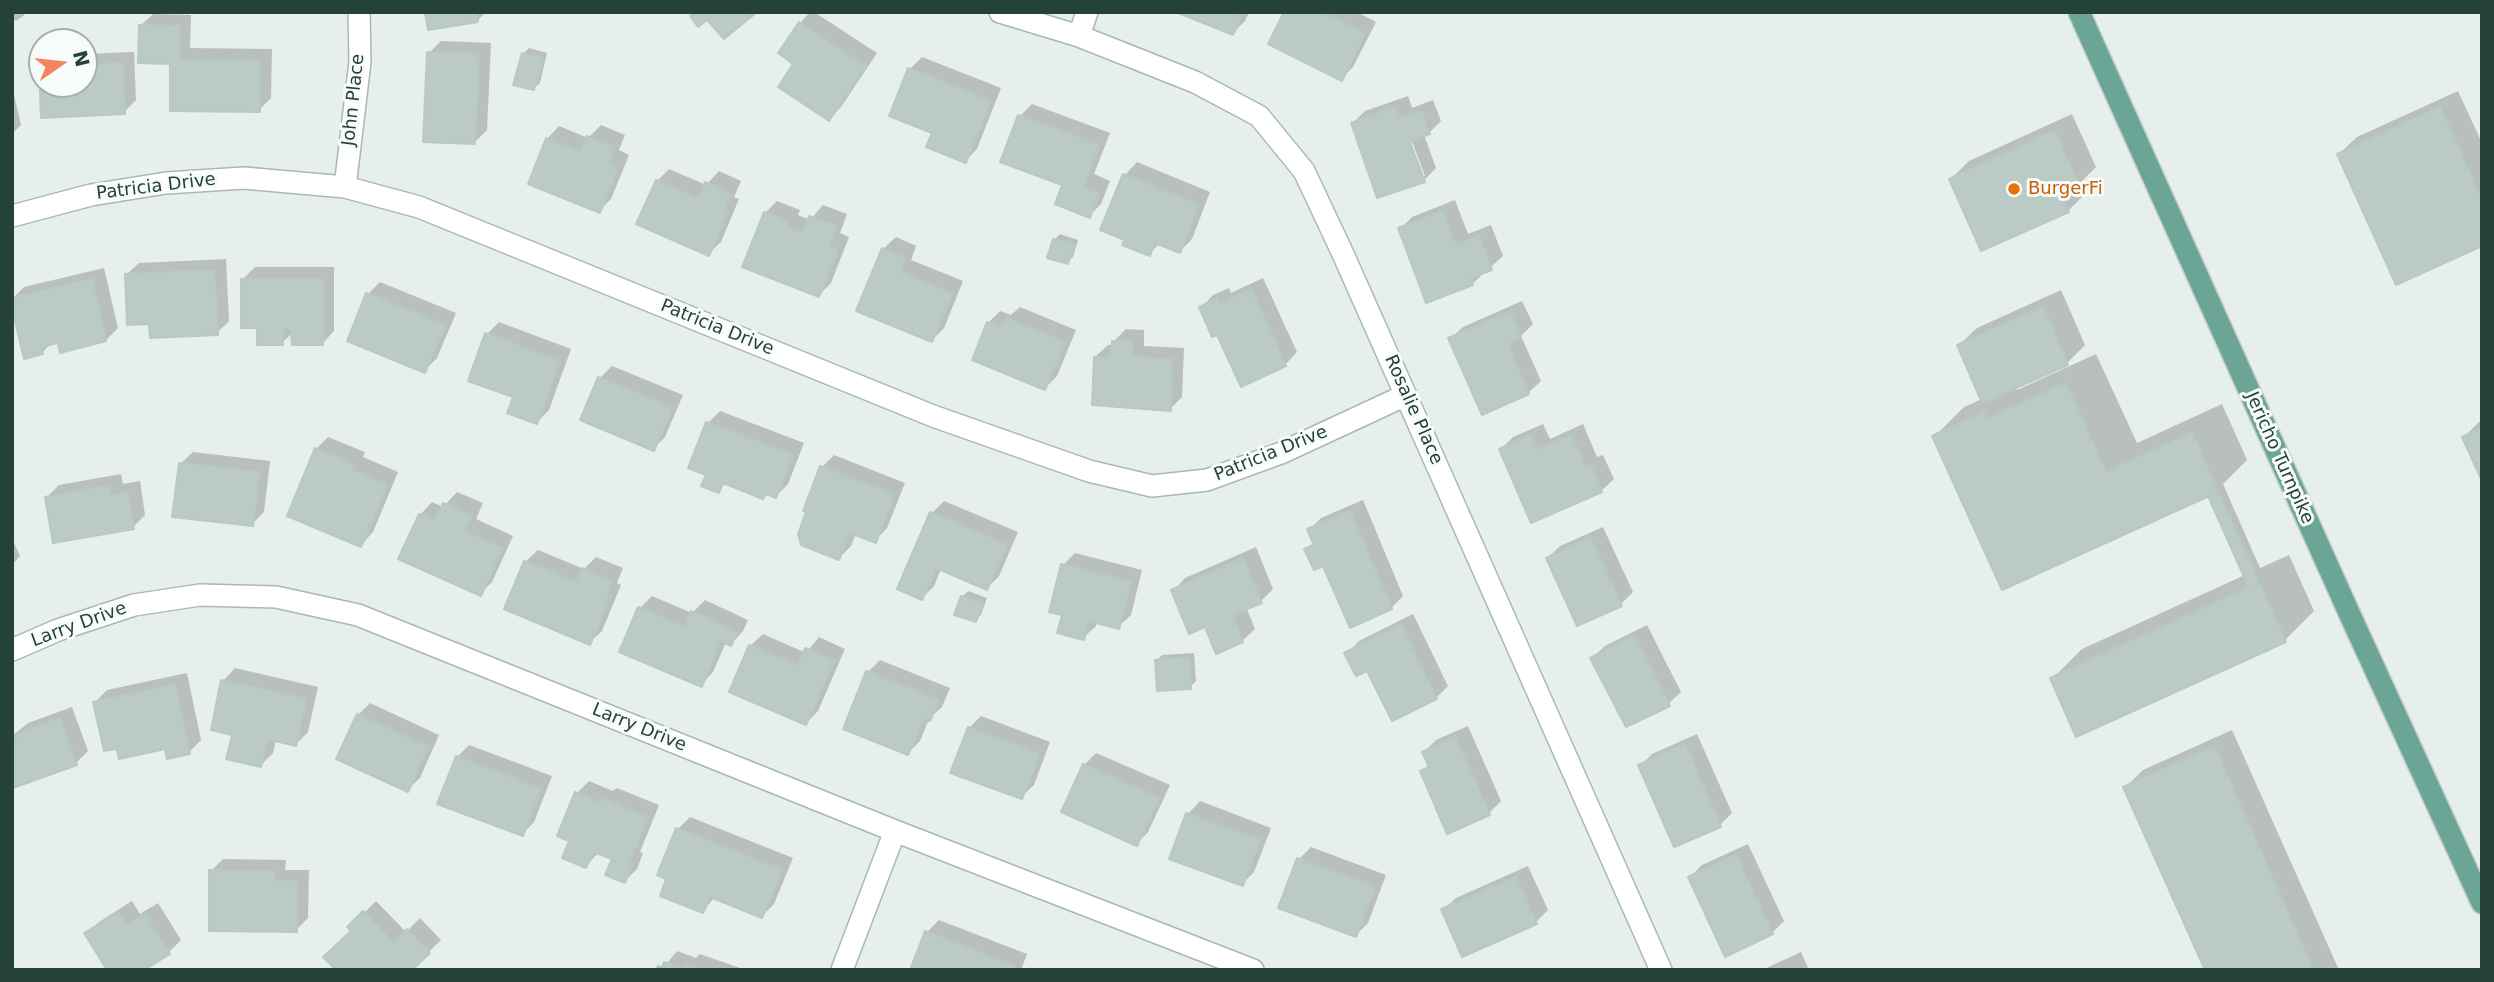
<!DOCTYPE html>
<html>
<head>
<meta charset="utf-8">
<style>
  body { margin:0 }
  #map { position:relative; width:2494px; height:982px; overflow:hidden; background:#e6efeb; font-family:"DejaVu Sans",sans-serif }
  canvas { display:block }
  .frame { position:absolute; inset:0; border:14px solid #24423a; pointer-events:none }
  .north { position:absolute; left:28px; top:28px; width:70px; height:70px; box-sizing:border-box; background:#f7fbf9; border:2px solid #a3b1ad; border-radius:50%; rotate:76deg; font-size:19px; font-weight:700; line-height:28px; text-align:center; color:#24423a }
  .north::after { content:''; display:block; margin:auto; width:24px; height:32px; background:#f4845f; clip-path:polygon(50% 0,100% 100%,50% 72%,0 100%) }
</style>
</head>
<body>
<div id="map">
<canvas width="2494" height="982"></canvas>
<div class="frame"></div>
<div class="north">N</div>
</div>
<script>
const ctx = document.querySelector('canvas').getContext('2d');
ctx.lineJoin = 'round';
function fillPath(path, color) {
  ctx.fillStyle = color;
  ctx.fill(path, 'evenodd');
}
function toPath(rows) {
  const path = new Path2D();
  for (const r of rows) {
    path.moveTo(r[0], r[1]);
    for (let i = 2; i < r.length; i += 2) path.lineTo(r[i], r[i + 1]);
  }
  return path;
}
function trace(path, color, width, dash) {
  ctx.strokeStyle = color;
  ctx.lineWidth = width;
  ctx.lineCap = dash ? 'butt' : 'round';
  ctx.setLineDash(dash || []);
  ctx.stroke(path);
}
function label(font, color, halo, rows, align = 'center') {
  ctx.font = font + ' "DejaVu Sans",sans-serif';
  ctx.lineWidth = 6;
  ctx.setLineDash([]);
  ctx.textBaseline = 'middle';
  ctx.strokeStyle = halo;
  ctx.fillStyle = color;
  for (const [text, x, y, turn = 0] of rows) {
    ctx.save();
    ctx.translate(x, y);
    ctx.rotate((+turn || 0) * Math.PI / 180);
    ctx.textAlign = isNaN(turn) ? turn : align;
    if (halo) ctx.strokeText(text, 0, 0);
    ctx.fillText(text, 0, 0);
    ctx.restore();
  }
}
const shadow = toPath([
  [12,12,24,12,24,15,18,20,12,21],
  [427,12,486,12,477,21],
  [810,12,814,12,877,53,841,107,829,119,796,63,800,23],
  [1181,12,1249,12,1245,21,1233,33],
  [1286,12,1357,12,1376,22,1353,67,1341,79],
  [153,14,191,15,190,48,272,49,271,98,259,110,172,62,140,26],
  [441,41,491,43,487,130,475,142,429,53],
  [529,48,547,53,540,83,534,88,523,54],
  [134,52,136,100,124,112,43,116,40,68,42,66,42,84,84,84,84,54],
  [922,57,1001,88,977,149,965,161,934,132,891,115,910,69],
  [12,86,21,125,12,134],
  [2458,91,2482,143,2482,244,2339,154,2357,137],
  [1408,96,1412,108,1433,100,1441,121,1429,133,1424,135,1436,168,1424,180,1353,123,1365,111],
  [1409,133,1425,176,1421,176,1405,134],
  [1032,104,1110,133,1094,174,1110,181,1101,204,1089,216,1064,184,1020,116],
  [2072,114,2096,167,2081,182,2086,193,2068,211,1951,179,1969,161],
  [601,125,625,135,619,150,629,155,611,199,599,211,547,139,559,126,588,138],
  [1137,162,1210,192,1192,239,1180,251,1160,243,1149,254,1127,239,1103,229,1125,175],
  [669,169,706,185,719,171,741,181,734,197,739,199,721,242,708,254,657,181],
  [1455,200,1468,234,1491,225,1503,256,1472,284,1400,229,1412,217],
  [777,201,800,210,798,215,810,220,823,205,847,214,840,233,849,237,831,283,819,295,765,213],
  [1060,234,1078,240,1073,257,1067,262,1054,240],
  [896,237,916,246,911,260,963,281,944,328,932,340,883,249],
  [226,259,229,321,217,333,126,275,139,263],
  [255,267,334,267,334,331,322,344,293,332,282,343,259,327,243,279],
  [104,268,118,328,106,340,59,340,52,342,42,353,12,299,24,287],
  [1263,278,1297,352,1285,365,1218,333,1201,308,1213,295,1229,288,1231,293],
  [380,282,456,313,437,358,425,370,368,294],
  [2061,290,2085,345,2067,363,2015,386,2017,390,2096,354,2137,443,2222,404,2247,460,2223,484,2260,568,2289,555,2314,611,2285,640,2052,679,2082,649,2245,575,2216,491,2003,588,1934,437,1964,407,1982,399,1959,345,1977,328],
  [1522,301,1533,324,1521,336,1541,381,1528,393,1450,339,1463,327],
  [1020,307,1076,330,1057,376,1045,388,988,323,1000,311,1011,315],
  [499,322,571,349,549,410,537,422,515,396,487,334],
  [1126,329,1144,330,1144,346,1184,348,1182,397,1170,409,1095,357,1108,345,1113,345,1114,341],
  [612,366,683,395,665,437,653,449,600,378],
  [720,411,804,443,788,484,776,496,768,492,763,497,726,483,718,491,708,474,708,423],
  [2482,419,2482,477,2464,437],
  [1543,424,1550,439,1583,424,1597,457,1603,455,1614,479,1601,491,1501,449,1513,437],
  [328,437,365,452,363,457,398,472,373,532,361,545,316,449],
  [193,452,270,461,264,512,252,524,180,464],
  [834,455,905,483,887,528,875,541,856,533,851,546,839,558,808,511,805,510,822,467],
  [121,474,123,484,140,481,145,515,133,527,47,497,59,485],
  [457,492,483,503,476,519,513,536,492,582,480,594,420,515,432,502,443,507],
  [1363,500,1403,596,1391,608,1324,564,1306,550,1314,542,1309,530,1321,518],
  [944,501,1018,532,999,576,987,588,941,569,934,586,922,598,932,513],
  [1603,527,1633,592,1621,604,1548,558,1560,546],
  [12,538,20,556,12,565],
  [1256,547,1273,589,1261,601,1246,607,1255,629,1242,641,1217,651,1206,625,1173,591,1185,578],
  [538,550,584,569,596,557,623,568,617,583,621,585,602,631,589,643,525,562],
  [1075,553,1142,570,1131,615,1118,627,1097,621,1096,626,1083,638,1064,613,1063,565],
  [968,591,987,598,981,615,975,620,962,597],
  [652,596,692,613,705,600,748,620,743,631,731,644,726,642,713,672,701,685,640,608],
  [1413,614,1448,686,1436,698,1368,669,1347,653,1359,641],
  [1647,625,1681,692,1668,704,1592,658,1605,646],
  [763,634,806,653,819,637,845,649,818,711,806,723,750,646],
  [1194,653,1196,681,1190,687,1157,660,1162,655],
  [880,660,950,688,942,707,929,719,920,741,908,753,868,672],
  [235,668,318,687,308,732,296,744,276,739,273,753,261,765,234,733,223,681],
  [187,673,201,740,189,752,166,747,95,702,107,690],
  [370,703,439,735,420,778,407,790,358,715],
  [72,707,88,751,76,763,14,786,12,736,28,723],
  [981,716,1050,742,1034,785,1021,797,969,728],
  [1468,726,1501,801,1489,813,1448,832,1422,772,1429,764,1424,752,1436,740],
  [2232,730,2339,970,2207,970,2125,788,2143,770],
  [1697,734,1732,813,1720,825,1640,766,1652,754],
  [469,745,552,776,534,822,522,834,457,757],
  [1096,753,1170,785,1148,832,1136,844,1084,765],
  [589,781,613,791,617,788,659,805,640,852,643,853,637,869,625,881,614,858,599,852,586,866,571,840,577,793],
  [1200,801,1271,828,1254,872,1242,884,1172,858,1188,814],
  [690,817,793,858,774,904,762,916,715,897,703,911,669,878,678,829],
  [1748,844,1784,921,1772,933,1690,877,1702,865],
  [1311,847,1386,875,1368,923,1356,935,1299,859],
  [223,859,286,860,285,870,309,870,308,918,296,930,211,871],
  [1528,866,1548,910,1536,922,1443,910,1456,898],
  [132,901,140,914,158,903,181,940,169,952,123,964,87,934,99,922],
  [376,901,406,932,420,918,441,940,410,970,350,927],
  [939,920,1027,954,1021,970,912,970,927,932],
  [677,951,696,958,700,954,743,969,654,970,658,965,664,967],
  [1801,952,1809,970,1762,970]
]);
const building = toPath([
  [425,12,476,12,478,22,428,30,425,12],
  [695,12,757,12,724,39,707,20,698,27,690,16,695,12],
  [1176,12,1239,12,1240,20,1233,35,1176,12],
  [1284,12,1321,12,1365,34,1342,81,1268,44,1284,12],
  [799,22,866,66,829,121,778,87,793,64,778,53,799,22],
  [139,25,180,26,179,60,260,61,260,112,170,111,170,64,138,63,139,25],
  [427,52,479,54,475,144,423,142,427,52],
  [522,53,543,58,534,90,513,85,522,53],
  [123,63,125,114,41,118,39,67,42,67,42,84,84,84,84,65,123,63],
  [908,68,990,101,966,163,926,147,932,133,889,116,908,68],
  [1395,107,1400,119,1421,111,1430,134,1410,142,1425,182,1377,198,1351,123,1395,107],
  [2440,107,2482,200,2482,246,2396,285,2337,154,2440,107],
  [1018,115,1099,145,1083,187,1099,193,1090,218,1055,204,1062,185,1000,162,1018,115],
  [2054,131,2080,186,2061,195,2069,212,1981,251,1949,179,2054,131],
  [587,136,614,147,608,163,618,167,600,213,528,184,546,138,581,152,587,136],
  [1123,174,1199,205,1180,253,1155,243,1150,256,1122,245,1125,240,1100,230,1123,174],
  [656,180,698,199,705,182,730,194,724,209,728,211,709,256,636,224,656,180],
  [1443,211,1456,245,1479,236,1492,270,1470,278,1473,285,1426,303,1398,228,1443,211],
  [764,212,789,222,787,227,803,233,809,216,836,226,829,245,838,250,819,297,742,267,764,212],
  [1053,239,1074,245,1068,264,1047,258,1053,239],
  [882,248,905,258,900,272,952,294,932,342,856,311,882,248],
  [214,270,218,335,150,338,149,324,127,325,125,274,214,270],
  [92,279,106,341,60,353,58,343,41,347,43,354,24,359,12,308,12,298,92,279],
  [241,279,323,279,323,345,292,345,291,329,283,328,283,345,257,345,257,328,241,328,241,279],
  [1251,289,1286,366,1241,387,1217,335,1212,337,1199,307,1217,299,1219,304,1251,289],
  [366,293,445,325,425,373,347,341,366,293],
  [2043,307,2068,365,1982,403,1957,345,2043,307],
  [1510,312,1521,338,1507,344,1529,394,1482,415,1448,338,1510,312],
  [1006,318,1065,342,1045,390,972,360,987,322,1001,328,1006,318],
  [485,333,560,361,537,424,507,413,513,397,468,381,485,333],
  [1112,341,1133,342,1132,357,1172,359,1171,411,1092,405,1094,357,1111,357,1112,341],
  [598,377,672,408,654,451,580,420,598,377],
  [2066,383,2106,472,2192,433,2218,492,2002,590,1932,436,1984,412,1987,419,2066,383],
  [706,422,793,455,776,498,766,494,763,499,723,483,719,493,701,486,706,475,688,468,706,422],
  [2482,428,2482,481,2462,437,2482,428],
  [1531,435,1537,450,1571,435,1585,468,1591,466,1602,492,1531,523,1499,449,1531,435],
  [315,448,354,465,352,470,387,485,361,547,287,516,315,448],
  [179,463,259,472,253,526,172,517,179,463],
  [820,466,894,495,876,543,850,533,839,560,801,545,798,534,806,512,803,511,820,466],
  [109,485,111,495,128,493,134,529,53,543,45,497,109,485],
  [2218,492,2259,583,2249,588,2208,496,2218,492],
  [443,503,472,516,465,532,502,548,481,596,398,559,419,514,435,521,443,503],
  [1350,511,1392,609,1350,628,1323,566,1314,570,1304,549,1314,545,1307,529,1350,511],
  [930,512,1007,545,987,590,936,568,922,600,897,589,930,512],
  [1590,537,1622,606,1577,626,1546,558,1590,537],
  [1243,558,1262,603,1232,615,1243,642,1216,654,1205,627,1189,634,1171,590,1243,558],
  [524,561,576,582,582,568,612,581,606,595,610,597,590,645,504,609,524,561],
  [1061,564,1131,582,1119,629,1088,621,1084,640,1057,633,1062,615,1049,612,1061,564],
  [2259,583,2286,642,2076,737,2050,678,2259,583],
  [961,596,983,604,976,622,954,615,961,596],
  [638,607,684,627,691,611,737,633,731,646,720,641,702,687,619,652,638,607],
  [1401,625,1437,699,1392,721,1367,671,1356,676,1344,653,1401,625],
  [1635,636,1670,706,1626,727,1590,658,1635,636],
  [749,645,798,666,805,648,834,661,806,725,729,692,749,645],
  [1189,658,1191,689,1157,691,1155,660,1189,658],
  [866,671,939,700,930,721,923,718,908,755,843,729,866,671],
  [221,680,306,699,296,746,267,739,261,767,226,759,232,735,211,730,221,680],
  [175,685,190,754,167,759,165,749,119,759,117,749,104,751,93,702,175,685],
  [357,714,428,747,408,792,336,759,357,714],
  [60,718,77,765,13,788,12,743,18,740,14,735,60,718],
  [968,727,1039,754,1022,799,950,773,968,727],
  [1455,736,1490,815,1447,834,1420,771,1429,767,1422,752,1455,736],
  [1685,744,1721,827,1674,847,1638,765,1685,744],
  [2214,746,2313,970,2205,970,2123,787,2214,746],
  [456,756,541,789,523,836,437,804,456,756],
  [1083,764,1159,798,1137,846,1061,812,1083,764],
  [575,792,601,803,603,799,648,817,629,864,632,865,625,883,605,875,612,859,593,852,586,868,562,858,569,841,557,836,575,792],
  [1186,813,1260,840,1243,886,1169,859,1186,813],
  [676,828,782,870,762,918,710,897,703,913,660,896,666,879,657,875,676,828],
  [1736,855,1773,934,1725,957,1688,877,1736,855],
  [1297,858,1375,887,1356,937,1278,908,1297,858],
  [209,870,275,871,274,881,297,881,297,932,209,931,209,870],
  [1516,877,1537,924,1462,957,1441,909,1516,877],
  [363,911,393,943,407,929,430,953,412,970,336,970,323,957,351,931,347,927,363,911],
  [119,912,127,925,145,914,170,954,144,970,125,970,123,966,117,970,107,970,84,933,119,912],
  [925,931,1016,967,1015,970,910,970,925,931],
  [664,962,685,970,687,965,700,970,661,970,664,962]
]);
const street = toPath([
  [1000,12,1079,36,1195,82,1259,116,1304,171,1343,254,1661,970],
  [1079,36,1087,12],
  [345,187,360,62,359,12],
  [12,216,91,195,166,183,244,178,345,187,419,207,933,416,1089,471,1152,486,1207,480,1281,453,1406,395],
  [12,650,58,630,134,605,200,595,276,597,358,615,895,831,1253,970],
  [842,970,895,831]
]);
const primary = toPath([
  [2079,12,2350,615,2482,903]
]);
const markers = [
  [2014,189,7,"#e8710a"]
];
const streetNames = [
  ["John Place",354,100,-84],
  ["Patricia Drive",156,187,-7],
  ["Patricia Drive",717,328,22],
  ["Rosalie Place",1413,410,66],
  ["Patricia Drive",1271,454,-22],
  ["Jericho Turnpike",2279,458,66],
  ["Larry Drive",79,625,-20],
  ["Larry Drive",639,728,22]
];
const foodNames = [
  ["BurgerFi",2028,189]
];
fillPath(shadow, '#0003');
fillPath(building, '#bbcac4');
trace(building, '#b8c9c2', 2);
trace(street, '#a8b8b2', 24);
trace(primary, '#c2cac8', 24);
trace(street, '#fff', 21);
trace(primary, '#6aa596', 21);
for (const [x, y, r, color] of markers) {
  const dot = new Path2D();
  dot.arc(x, y, r, 0, 2 * Math.PI);
  ctx.fillStyle = color;
  ctx.fill(dot);
  trace(dot, '#f7fbf9', 2.5);
}
label('18px', '#24423a', '#f7fbf9', streetNames);
label('18px', '#c56008', '#f7fbf9', foodNames, 'left');
</script>
</body>
</html>
